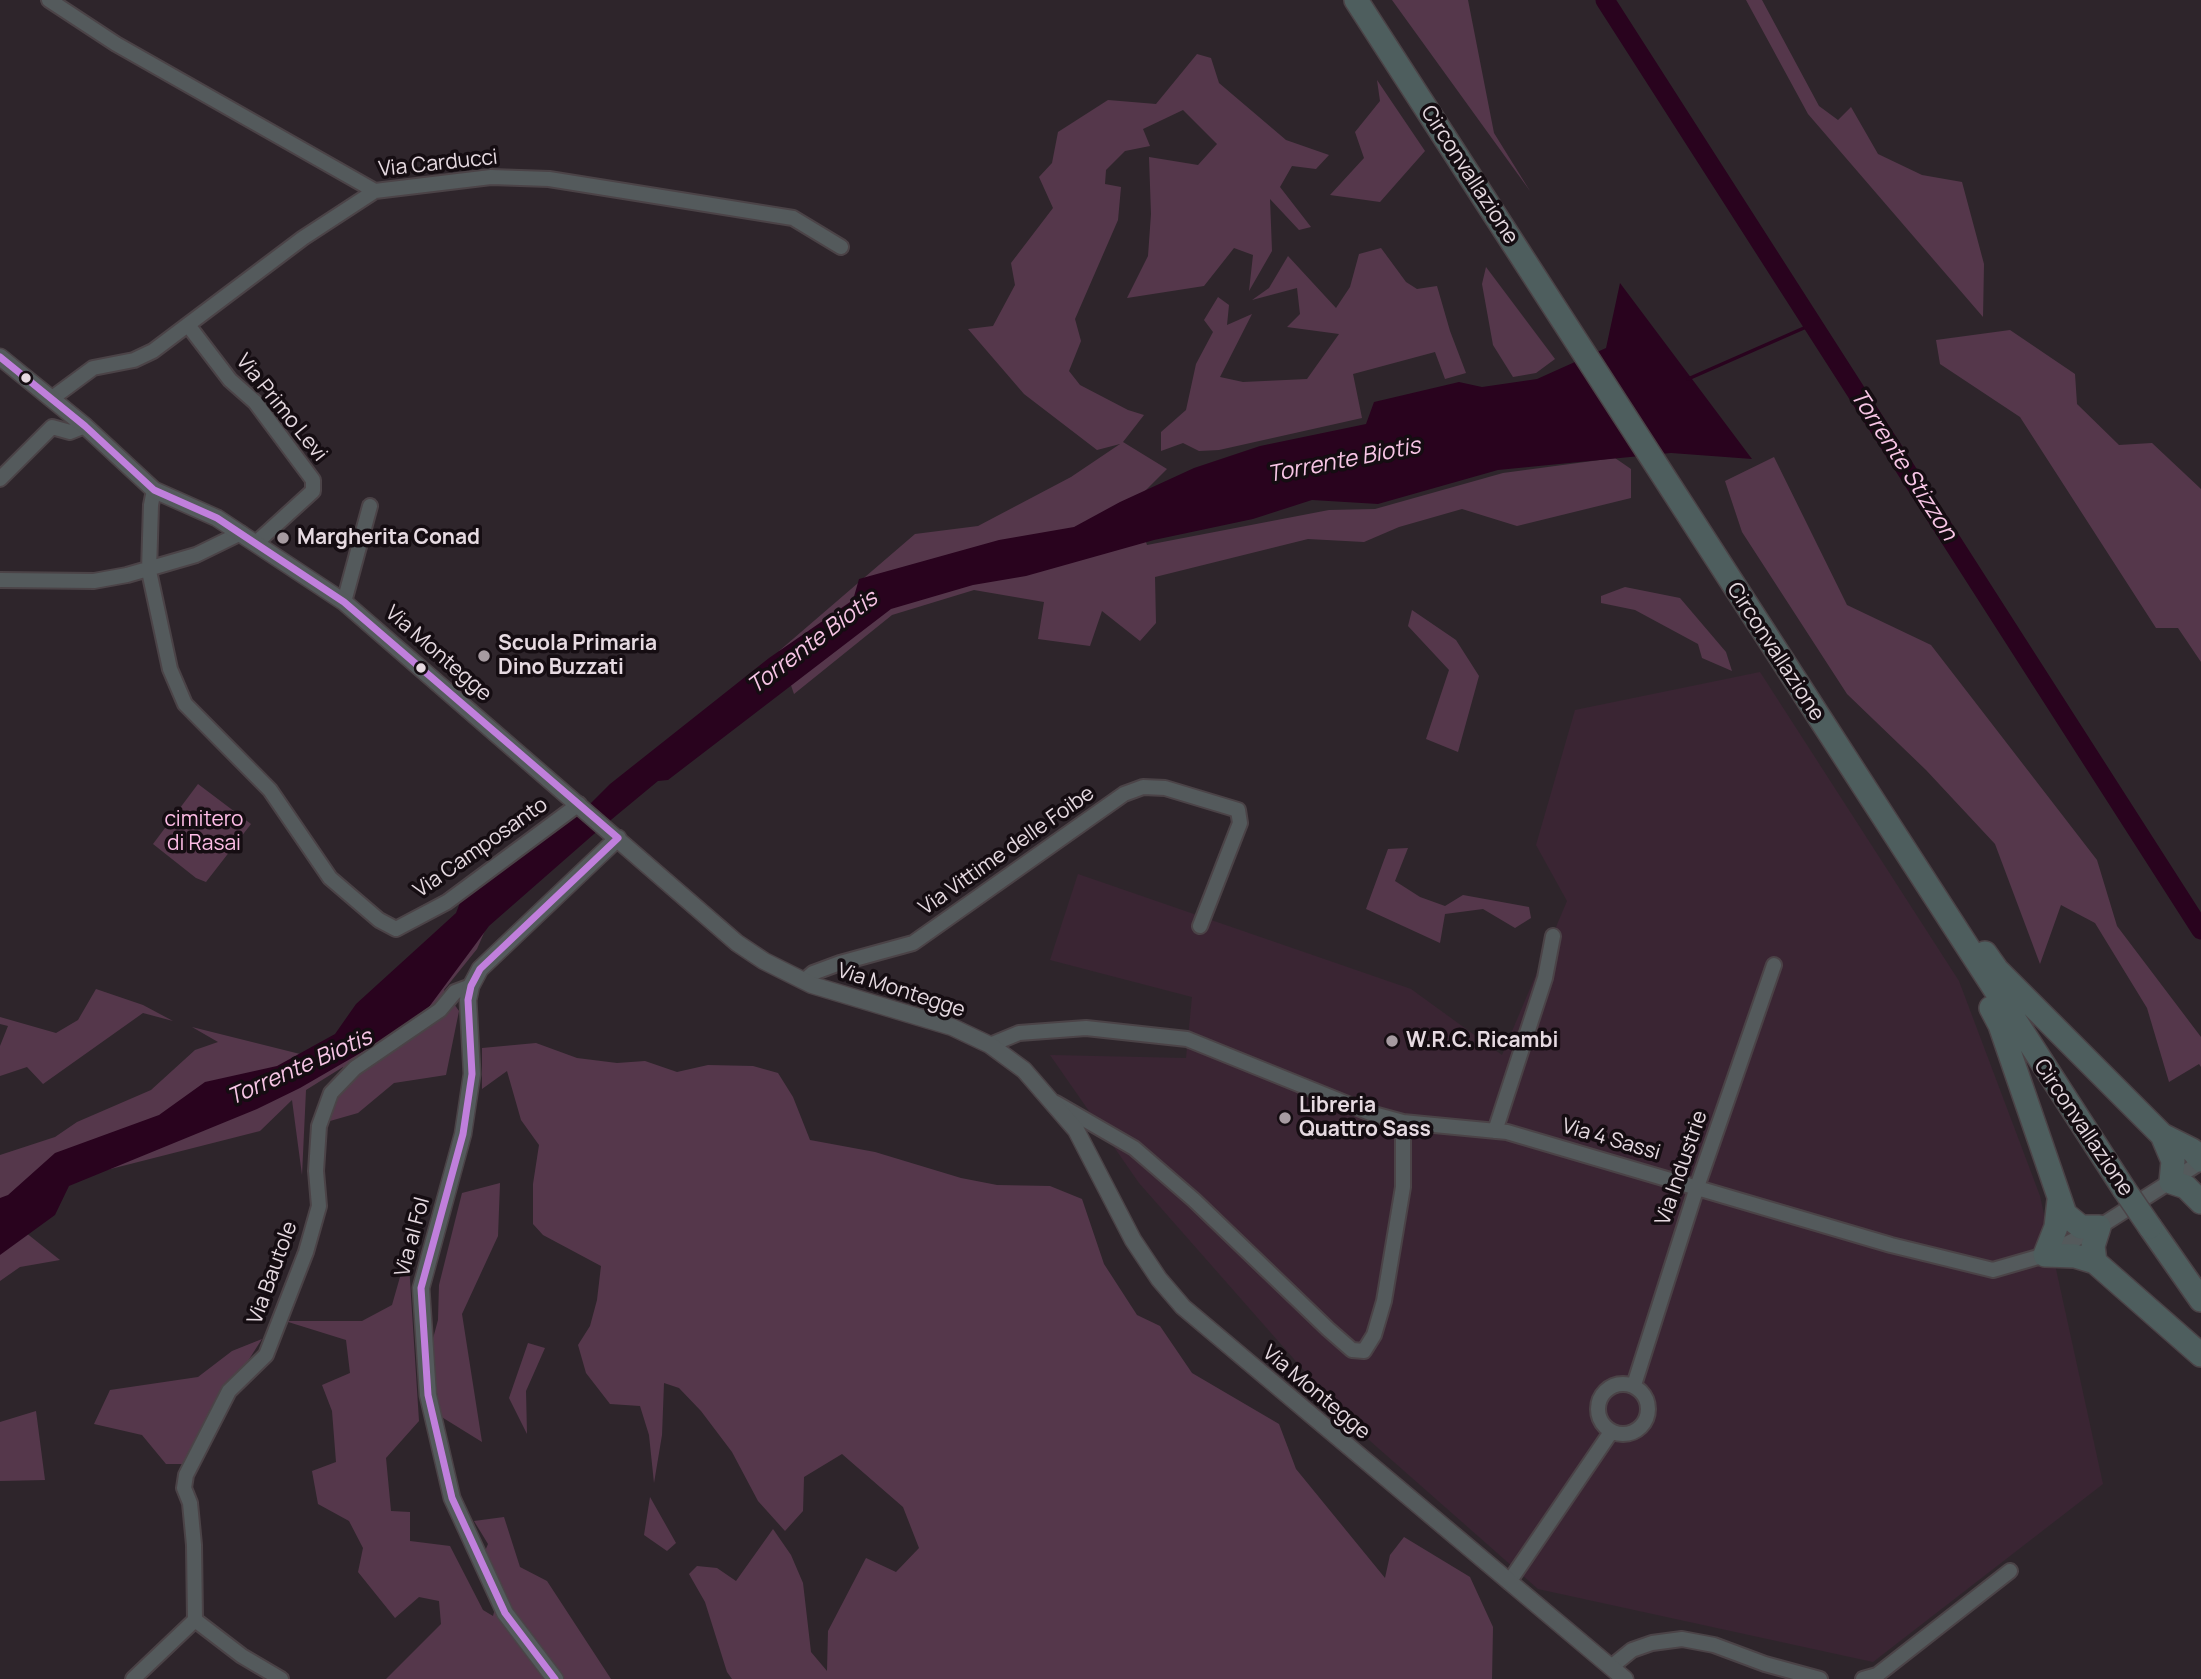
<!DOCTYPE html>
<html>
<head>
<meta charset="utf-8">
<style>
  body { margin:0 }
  canvas { display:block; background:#2e252b }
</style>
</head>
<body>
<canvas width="2201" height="1679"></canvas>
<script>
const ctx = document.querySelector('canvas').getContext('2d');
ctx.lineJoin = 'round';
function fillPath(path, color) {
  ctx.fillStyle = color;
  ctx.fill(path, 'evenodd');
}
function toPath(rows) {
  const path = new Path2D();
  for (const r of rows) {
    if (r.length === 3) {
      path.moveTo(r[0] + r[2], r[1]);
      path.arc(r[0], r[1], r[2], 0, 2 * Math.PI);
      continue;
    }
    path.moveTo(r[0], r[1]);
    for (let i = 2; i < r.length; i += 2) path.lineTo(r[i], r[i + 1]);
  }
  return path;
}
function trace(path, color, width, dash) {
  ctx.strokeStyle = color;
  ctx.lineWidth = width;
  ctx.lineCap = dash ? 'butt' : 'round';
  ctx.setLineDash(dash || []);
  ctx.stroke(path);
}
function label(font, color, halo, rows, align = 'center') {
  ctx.font = font + ' Manrope,sans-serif';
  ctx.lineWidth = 7;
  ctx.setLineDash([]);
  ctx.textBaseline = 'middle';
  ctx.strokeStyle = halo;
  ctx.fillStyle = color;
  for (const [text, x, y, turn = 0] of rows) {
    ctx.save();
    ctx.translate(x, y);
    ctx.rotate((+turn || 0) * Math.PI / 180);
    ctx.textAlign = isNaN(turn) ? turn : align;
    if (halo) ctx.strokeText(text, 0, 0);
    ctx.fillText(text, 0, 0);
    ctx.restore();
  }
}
const built = toPath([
  [1760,672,1959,981,2040,1196,2103,1484,1873,1662,1538,1589,1352,1425,1139,1183,1050,1055,1186,1058,1192,997,1050,960,1078,874,1411,989,1502,1055,1567,901,1536,845,1575,710]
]);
const green = toPath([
  [1392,0,1468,0,1494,133,1530,191],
  [1746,0,1762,0,1819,106,1838,120,1851,107,1878,154,1922,175,1962,182,1984,264,1983,317,1808,114],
  [1197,54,1211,58,1219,83,1286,140,1329,155,1316,169,1292,166,1280,187,1311,227,1299,230,1270,199,1272,251,1249,291,1253,255,1234,248,1204,286,1127,298,1148,256,1151,214,1149,157,1198,165,1217,144,1183,110,1143,129,1150,146,1125,151,1106,170,1105,184,1121,187,1118,220,1075,319,1081,341,1069,371,1080,385,1128,410,1144,415,1123,442,1167,469,1133,503,1147,545,1329,510,1375,509,1503,473,1615,458,1631,469,1631,498,1517,526,1462,509,1399,527,1364,542,1308,539,1155,577,1156,623,1140,641,1102,611,1090,646,1038,639,1044,602,974,590,892,615,794,694,779,651,915,534,978,526,1071,477,1120,444,1097,450,1024,394,968,329,993,326,1015,285,1011,263,1053,208,1039,177,1052,163,1058,132,1108,100,1156,104],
  [1377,80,1425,151,1380,202,1330,195,1364,158,1355,132,1380,101],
  [1381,248,1406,282,1417,289,1437,286,1450,331,1466,373,1445,379,1435,352,1353,374,1362,418,1219,450,1199,451,1183,443,1161,451,1161,432,1186,410,1196,364,1213,332,1204,320,1218,297,1229,305,1227,325,1252,314,1220,377,1243,382,1307,379,1339,334,1287,327,1300,314,1297,288,1252,300,1269,288,1288,256,1336,308,1350,287,1359,254],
  [1486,267,1555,359,1536,373,1513,377,1493,345,1482,284],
  [2010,330,2075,374,2077,404,2119,445,2152,443,2201,489,2201,662,2178,628,2156,628,2020,417,1940,364,1936,340],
  [1774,457,1847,605,1931,645,2097,860,2117,926,2201,1037,2201,1067,2199,1064,2169,1082,2147,1008,2095,923,2061,905,2040,964,1995,844,1926,770,1847,694,1742,532,1725,481],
  [1625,587,1680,598,1726,652,1732,671,1702,658,1698,644,1635,610,1601,603,1601,596],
  [1412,610,1456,640,1479,676,1458,752,1426,739,1449,670,1408,626],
  [198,784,251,824,206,882,196,878,153,844],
  [1408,848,1395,881,1420,897,1445,906,1463,895,1529,907,1531,918,1515,928,1483,909,1445,914,1440,943,1366,909,1388,849],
  [490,919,477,949,444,990,459,1011,446,1075,394,1083,358,1113,330,1121,343,1067,306,1090,302,1175,292,1100,260,1131,79,1177,84,1146,20,1228,60,1260,20,1267,0,1281,0,1155,55,1137,77,1122,151,1090,195,1050,218,1042,192,1027,304,1055,344,1030],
  [96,989,143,1005,173,1021,143,1013,43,1084,27,1067,0,1076,0,1046,8,1026,0,1024,0,1017,56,1033,78,1020],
  [536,1043,577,1058,617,1063,645,1061,677,1072,708,1065,753,1066,778,1073,793,1097,810,1140,875,1152,961,1178,997,1185,1050,1186,1082,1199,1104,1264,1137,1315,1160,1326,1192,1373,1279,1424,1296,1469,1385,1578,1390,1555,1404,1537,1470,1577,1493,1627,1492,1679,732,1679,727,1672,705,1602,689,1574,697,1566,717,1568,736,1581,773,1529,791,1555,803,1583,811,1652,827,1671,828,1631,866,1558,896,1572,919,1548,903,1507,842,1454,804,1477,803,1511,785,1531,758,1501,732,1452,701,1411,679,1388,664,1383,662,1435,654,1483,649,1435,640,1406,610,1404,586,1373,578,1345,590,1326,597,1300,601,1266,543,1235,533,1224,533,1184,539,1145,521,1120,507,1071,482,1089,482,1048],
  [500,1183,498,1236,462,1314,482,1442,440,1416,431,1346,438,1320,439,1285,462,1193],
  [408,1249,419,1421,386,1458,391,1511,410,1512,410,1541,450,1546,483,1610,493,1616,500,1589,485,1551,488,1544,474,1521,504,1517,520,1567,547,1581,611,1679,386,1679,441,1624,439,1601,419,1597,395,1618,358,1572,363,1548,349,1521,318,1504,312,1471,336,1462,332,1411,322,1385,350,1373,346,1340,285,1321,362,1321,392,1305],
  [262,1339,182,1464,166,1464,142,1435,94,1424,110,1390,198,1377,232,1351],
  [528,1343,545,1348,526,1391,527,1434,509,1398],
  [36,1411,45,1480,0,1481,0,1422],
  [650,1497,676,1543,667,1551,644,1535]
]);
const water = toPath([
  [1620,283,1752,459,1671,453,1498,470,1378,504,1312,500,1253,519,1154,540,1026,576,973,585,891,609,668,780,658,781,594,834,489,926,429,1007,388,1037,300,1088,257,1109,69,1186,55,1215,0,1255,0,1198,8,1195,55,1153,159,1115,205,1082,277,1066,335,1034,356,1004,456,913,461,900,565,820,579,815,610,784,769,658,853,600,859,579,999,540,1074,527,1120,502,1194,468,1260,446,1366,424,1374,402,1459,382,1482,387,1537,379,1606,348]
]);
const stream = toPath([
  [1688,379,1813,324]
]);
const river = toPath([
  [1605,0,2201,930]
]);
const minor = toPath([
  [49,0,116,44,375,191],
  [188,325,230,380,255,402,313,480,313,491,256,543],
  [51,399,93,368,134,360,153,351,303,238,375,191,491,177,549,179,793,218,841,247],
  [0,479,52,427,70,432,85,426],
  [154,490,151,505,149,571,170,669,185,704,270,790,330,878,379,920,396,929,447,902,579,804],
  [0,580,94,581,127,575,196,555,241,533],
  [344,602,370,506],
  [804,981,813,973,840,963,913,943,1124,794,1143,787,1165,788,1238,810,1240,823,1200,926],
  [990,1045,1019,1033,1086,1028,1187,1039,1370,1113,1403,1122,1507,1132,1891,1245,1993,1270,2045,1255,2099,1227,2201,1162],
  [1056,1103,1134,1148,1194,1200,1328,1329,1352,1350,1364,1351,1374,1335,1384,1301,1403,1187,1403,1122],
  [1495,1131,1545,978,1553,936],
  [1623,1409,25],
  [1634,1385,1697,1187,1774,965],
  [1509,1582,1611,1432],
  [195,1620,242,1656,281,1679],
  [1611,1667,1632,1650,1652,1643,1682,1639,1714,1645,1765,1664,1820,1679],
  [133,1679,195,1620,194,1545,190,1503,184,1488,186,1475,229,1391,266,1355,306,1252,319,1206,316,1171,319,1126,331,1093,355,1068,440,1010,455,992,471,986],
  [1863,1679,1877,1675,2010,1571]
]);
const tertiary = toPath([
  [0,357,85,426,154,490,217,518,344,602,737,943,764,961,812,985,952,1027,990,1045,1024,1070,1076,1130,1133,1240,1159,1279,1183,1307,1625,1679],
  [555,1679,505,1613,452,1498,428,1395,421,1288,463,1134,472,1074,468,1000,471,986,480,969,618,838]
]);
const trunk = toPath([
  [1356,0,2124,1189],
  [1985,953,1997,970,2162,1135,2192,1150,2201,1160],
  [1991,1008,2000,1025,2065,1214,2081,1227,2099,1227,2093,1246,2095,1262],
  [2162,1135,2173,1161,2171,1182,2186,1187,2201,1202],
  [2059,1200,2056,1227,2045,1255,2075,1256,2095,1262,2201,1355],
  [2150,1227,2201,1300]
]);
const trunkBridge = toPath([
  [2124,1189,2150,1227]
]);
const bus1 = toPath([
  [0,357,85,426,154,490,217,518,344,602,618,838],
  [555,1679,505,1613,452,1498,428,1395,421,1288,463,1134,472,1074,468,1000,471,986,480,969,618,838]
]);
const markers = [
  [26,378,6,"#e6dae1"],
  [283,538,7,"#a69ba1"],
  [484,656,7,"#a69ba1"],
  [421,668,6,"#e6dae1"],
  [1392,1041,7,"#a69ba1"],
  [1285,1118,7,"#a69ba1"]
];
const streetNames = [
  ["Via Carducci",438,164,-6],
  ["Circonvallazione",1469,175,57],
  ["Via Primo Levi",281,408,51],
  ["Circonvallazione",1775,652,57],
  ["Via Montegge",438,654,41],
  ["Via Camposanto",481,848,-35],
  ["Via Vittime delle Foibe",1007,851,-35],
  ["Via Montegge",901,991,18],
  ["Circonvallazione",2083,1128,56],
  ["Via 4 Sassi",1611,1140,16],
  ["Via Industrie",1682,1168,-71],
  ["Via al Fol",413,1237,-75],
  ["Via Bautole",273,1273,-70],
  ["Via Montegge",1316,1393,40]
];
const poiNames = [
  ["Margherita Conad",297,538],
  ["Scuola Primaria",498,644],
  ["Dino Buzzati",498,668],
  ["W.R.C. Ricambi",1406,1041],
  ["Libreria",1299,1106],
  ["Quattro Sass",1299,1130]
];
const parkNames = [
  ["cimitero",204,820],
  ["di Rasai",204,844]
];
const waterNames = [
  ["Torrente Biotis",1344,461,-11],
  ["Torrente Stizzon",1903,465,57],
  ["Torrente Biotis",813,643,-37],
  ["Torrente Biotis",300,1068,-24]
];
fillPath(built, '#3a2533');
fillPath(green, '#55374b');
fillPath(water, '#29031e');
trace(stream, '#29031e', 3.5);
trace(river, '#29031e', 19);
trace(minor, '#4b4347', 18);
trace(tertiary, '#4b4347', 19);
trace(trunk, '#4b4347', 26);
trace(minor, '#545a5c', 14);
trace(tertiary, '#545a5c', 16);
trace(trunk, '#4e5e5e', 23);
trace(trunkBridge, '#4b4347', 26, []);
trace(trunkBridge, '#4e5e5e', 23);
trace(bus1, '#c07fdc', 7);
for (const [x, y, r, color] of markers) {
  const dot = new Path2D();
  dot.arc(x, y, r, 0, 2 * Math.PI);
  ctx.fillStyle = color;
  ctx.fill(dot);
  trace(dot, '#150d12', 2.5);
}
label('21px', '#e6dae1', '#150d12', streetNames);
label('bold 21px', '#e6dae1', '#150d12', poiNames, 'left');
label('21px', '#febce6', '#150d12', parkNames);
label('italic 23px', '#f8c6e6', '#150d12', waterNames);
</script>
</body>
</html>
